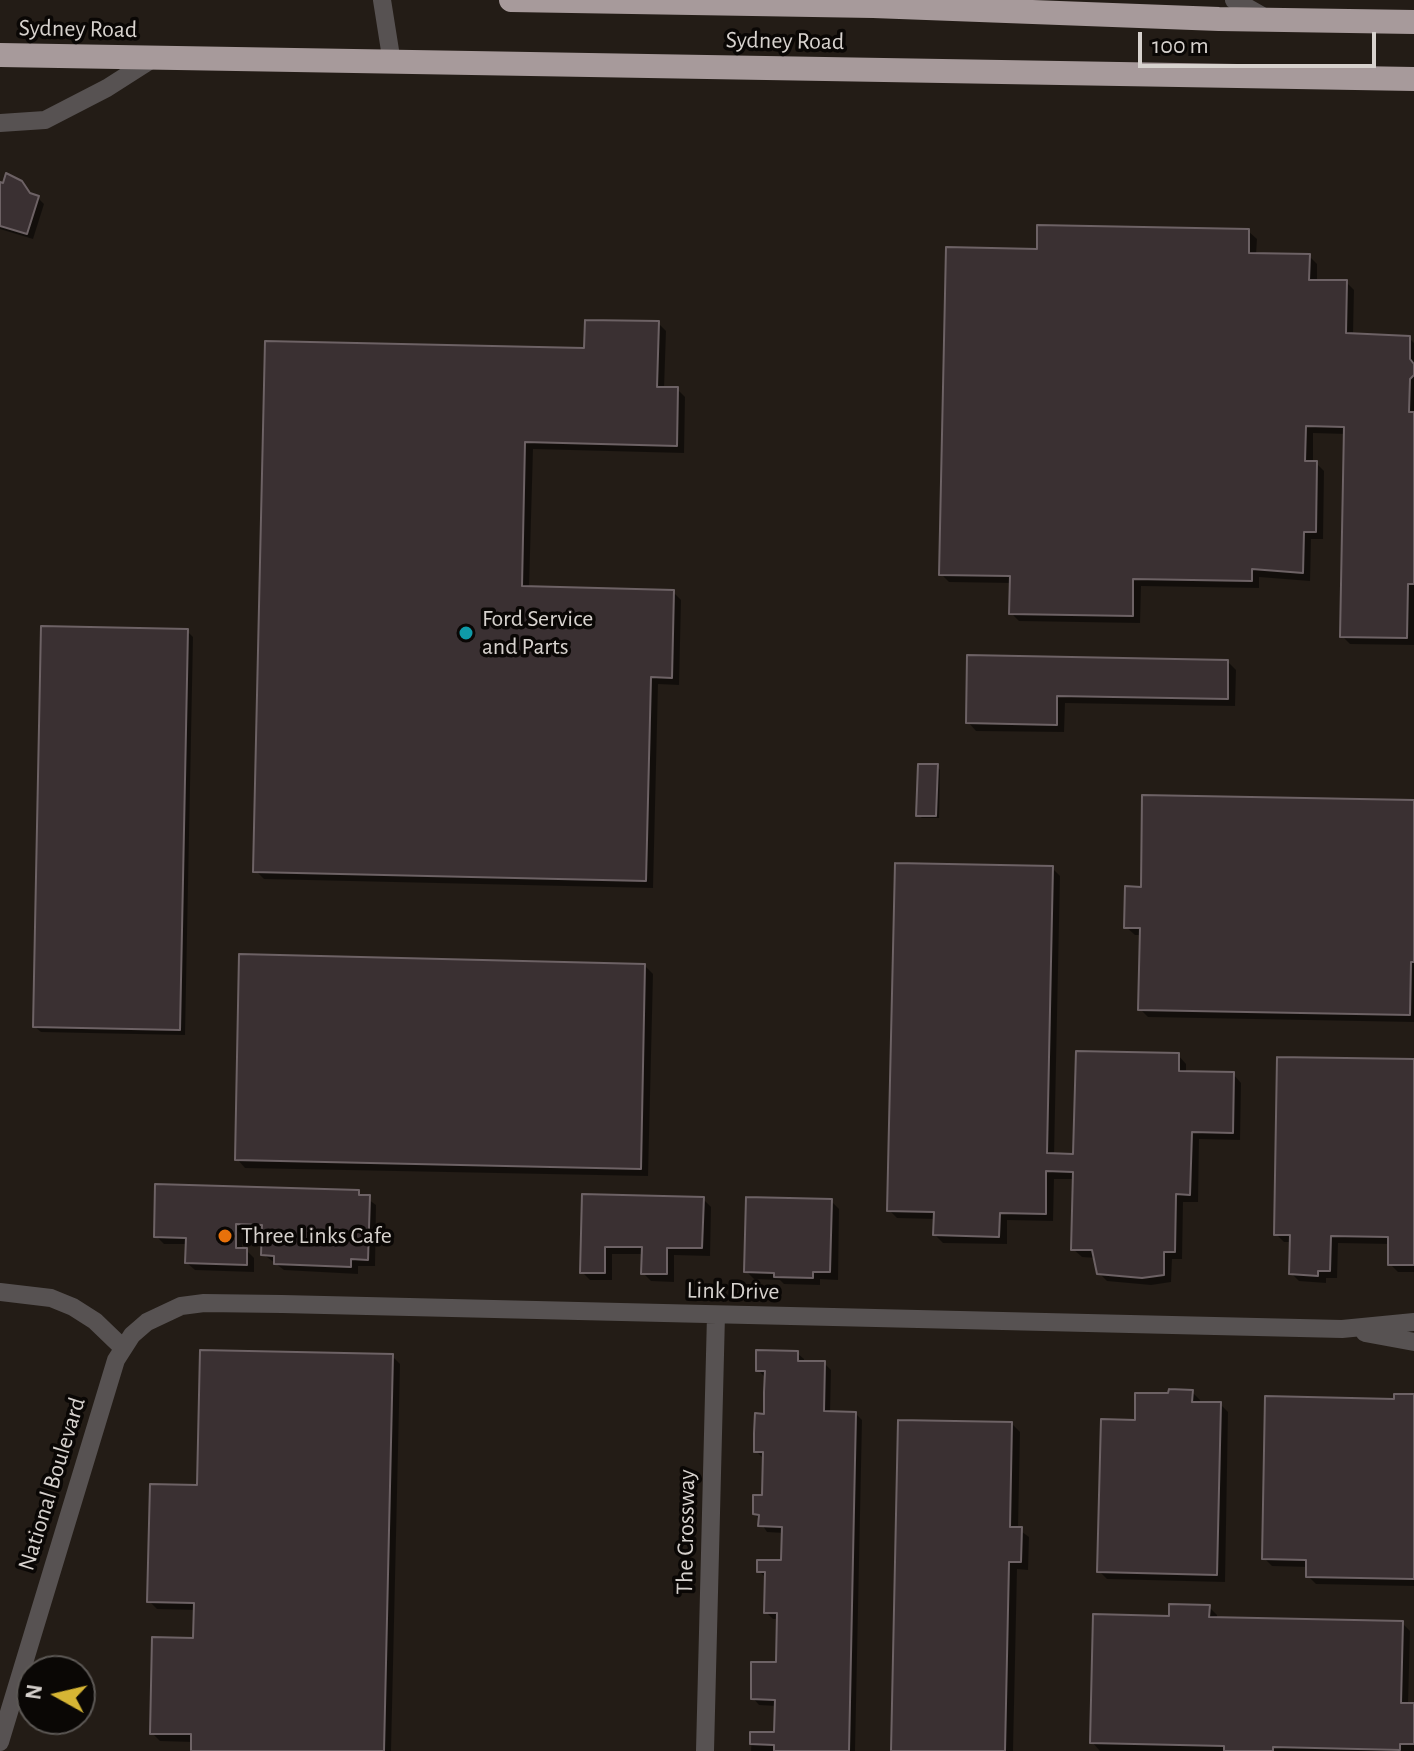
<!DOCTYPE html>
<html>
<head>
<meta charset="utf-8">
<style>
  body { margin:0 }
  #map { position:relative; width:1414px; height:1751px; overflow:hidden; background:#231c16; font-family:"Alegreya Sans",sans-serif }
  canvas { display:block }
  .north { position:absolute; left:16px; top:1655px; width:80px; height:80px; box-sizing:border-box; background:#0a0705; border:2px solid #5c5855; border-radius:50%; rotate:278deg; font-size:22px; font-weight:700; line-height:32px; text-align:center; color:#d7d2ce }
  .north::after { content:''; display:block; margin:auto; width:28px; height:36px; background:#d6b534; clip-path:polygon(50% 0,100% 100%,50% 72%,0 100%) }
  .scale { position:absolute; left:1138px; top:32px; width:238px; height:36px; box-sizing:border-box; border:4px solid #d7d2ce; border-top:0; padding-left:10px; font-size:24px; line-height:28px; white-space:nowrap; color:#d7d2ce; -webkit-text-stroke:6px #0a0705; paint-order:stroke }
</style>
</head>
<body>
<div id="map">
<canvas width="1414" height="1751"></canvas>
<div class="north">N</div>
<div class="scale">100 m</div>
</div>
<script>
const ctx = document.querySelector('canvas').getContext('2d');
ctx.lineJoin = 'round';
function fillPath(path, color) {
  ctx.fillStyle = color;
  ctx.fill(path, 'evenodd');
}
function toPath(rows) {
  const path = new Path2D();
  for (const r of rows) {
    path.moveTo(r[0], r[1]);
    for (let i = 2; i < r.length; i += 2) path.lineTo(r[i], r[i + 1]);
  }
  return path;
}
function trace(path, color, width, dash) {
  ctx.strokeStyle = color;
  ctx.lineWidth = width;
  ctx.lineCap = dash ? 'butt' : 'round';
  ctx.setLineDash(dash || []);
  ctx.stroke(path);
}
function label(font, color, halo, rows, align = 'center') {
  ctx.font = font + ' "Alegreya Sans",sans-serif';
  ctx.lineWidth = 7;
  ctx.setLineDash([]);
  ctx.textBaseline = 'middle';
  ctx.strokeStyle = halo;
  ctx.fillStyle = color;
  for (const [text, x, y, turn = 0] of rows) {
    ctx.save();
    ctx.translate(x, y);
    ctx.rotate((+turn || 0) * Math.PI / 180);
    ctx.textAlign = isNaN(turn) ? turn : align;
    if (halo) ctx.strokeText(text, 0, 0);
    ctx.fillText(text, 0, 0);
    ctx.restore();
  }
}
const shadow = toPath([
  [6,182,38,198,44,204,33,239,0,229,0,183],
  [1248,231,1257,239,1256,255,1309,256,1317,264,1317,282,1346,282,1354,290,1353,335,1409,338,1414,343,1414,645,1350,644,1342,636,1346,434,1313,433,1313,463,1316,463,1324,471,1323,539,1311,539,1310,581,1259,577,1259,588,1141,586,1140,623,1019,621,1011,613,1012,583,949,582,941,574,1039,251],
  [658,323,666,331,664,389,677,389,685,397,684,453,533,449,529,588,673,592,681,600,679,685,658,684,653,888,264,879,256,871,267,343,586,350],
  [187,631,193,637,185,1035,41,1032,35,1027],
  [969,657,1228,662,1236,670,1235,706,1065,703,1064,732,976,731,968,722],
  [937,766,940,770,939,818,922,818,918,815],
  [1414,802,1414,1022,1148,1017,1140,1009,1142,935,1135,935,1126,927,1143,889],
  [1052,868,1060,876,1054,1156,1075,1156,1178,1055,1186,1064,1186,1073,1233,1074,1241,1083,1240,1140,1199,1139,1198,1202,1183,1202,1182,1259,1172,1259,1171,1282,1151,1285,1107,1281,1099,1273,1096,1258,1082,1257,1073,1249,1075,1179,1054,1179,1053,1221,1007,1220,1007,1244,943,1243,935,1235,935,1219,897,1218,889,1210],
  [645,966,653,974,648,1176,245,1168,237,1159],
  [1414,1061,1414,1272,1398,1272,1390,1264,1390,1244,1338,1243,1337,1278,1326,1278,1326,1283,1299,1281,1291,1273,1292,1242,1284,1242,1276,1234],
  [358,1192,376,1205,375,1266,358,1266,358,1274,284,1270,263,1254,264,1231,243,1230,242,1250,246,1250,254,1258,254,1272,195,1270,187,1263,188,1244,164,1244,156,1236],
  [584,1196,703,1199,711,1207,710,1256,674,1255,674,1282,651,1281,643,1273,643,1254,612,1254,612,1280,590,1280,582,1272],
  [831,1201,839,1209,838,1280,820,1279,820,1285,784,1284,780,1280,754,1279,746,1271],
  [797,1353,804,1359,804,1363,824,1363,831,1370,830,1413,856,1414,862,1420,855,1751,751,1751,752,1734,776,1734,777,1706,759,1705,753,1698,778,1664,779,1619,773,1619,766,1612,767,1579,759,1571,783,1562,784,1533,767,1532,755,1514,764,1497,763,1458,756,1451,766,1416,765,1377,758,1370],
  [392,1356,400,1364,391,1751,193,1751,193,1742,160,1741,152,1733,195,1640,196,1610,157,1609,149,1601,199,1487],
  [1192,1392,1200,1400,1200,1404,1220,1404,1228,1412,1225,1582,1107,1579,1099,1571,1137,1422,1170,1395],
  [1414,1396,1414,1586,1316,1584,1308,1576,1308,1567,1272,1566,1264,1558,1396,1401],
  [1012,1424,1020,1432,1018,1529,1029,1537,1028,1570,1017,1569,1013,1751,893,1751],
  [1209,1607,1217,1615,1217,1619,1402,1623,1410,1631,1408,1705,1414,1705,1414,1751,1100,1751,1092,1742,1171,1618]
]);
const building = toPath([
  [6,173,22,181,30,193,39,196,27,234,0,226,0,182,3,183,6,173],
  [1037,225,1249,229,1249,253,1310,254,1309,280,1347,280,1346,333,1410,336,1410,359,1414,364,1414,375,1410,379,1409,412,1414,412,1414,584,1408,584,1407,638,1340,637,1344,427,1306,426,1305,461,1317,461,1316,532,1304,532,1303,573,1252,569,1252,581,1133,579,1133,616,1009,614,1010,576,939,575,946,247,1037,249,1037,225],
  [585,320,659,321,657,387,678,387,677,446,525,442,522,586,674,590,672,678,651,677,646,881,253,872,265,341,584,348,585,320],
  [41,626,188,629,180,1030,33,1027,41,626],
  [967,655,1228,660,1228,699,1057,696,1057,725,966,723,967,655],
  [918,764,938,764,936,816,916,816,918,764],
  [1142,795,1414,800,1414,962,1411,962,1410,1015,1138,1010,1140,928,1124,928,1125,886,1141,887,1142,795],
  [895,863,1053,866,1047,1153,1073,1154,1076,1051,1179,1053,1179,1071,1234,1072,1233,1133,1192,1132,1190,1195,1176,1194,1175,1252,1164,1252,1164,1275,1142,1278,1097,1274,1092,1250,1071,1250,1073,1172,1046,1171,1046,1214,1000,1213,999,1237,933,1235,934,1212,887,1211,895,863],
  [239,954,645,964,641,1169,235,1160,239,954],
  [1277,1057,1414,1059,1414,1265,1388,1265,1388,1237,1331,1236,1330,1271,1318,1271,1318,1276,1289,1274,1290,1235,1274,1235,1277,1057],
  [155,1184,359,1190,359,1195,370,1195,368,1260,351,1259,351,1267,274,1264,274,1256,261,1255,262,1225,236,1224,236,1248,247,1248,247,1265,185,1263,186,1238,154,1237,155,1184],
  [582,1194,704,1197,702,1248,667,1248,667,1274,641,1274,642,1247,605,1247,605,1273,580,1273,582,1194],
  [746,1197,832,1199,830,1272,813,1272,813,1278,774,1277,774,1273,744,1272,746,1197],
  [200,1350,393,1354,384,1751,191,1751,191,1734,150,1734,152,1637,193,1638,194,1603,147,1602,150,1484,197,1485,200,1350],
  [756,1350,798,1351,798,1361,825,1361,824,1411,856,1412,849,1751,774,1751,774,1745,750,1744,750,1732,774,1732,775,1700,751,1699,751,1662,776,1662,777,1613,764,1613,765,1572,757,1572,757,1560,781,1560,782,1527,758,1526,759,1515,753,1514,753,1495,762,1495,763,1452,754,1452,754,1433,755,1413,764,1414,764,1392,765,1371,756,1371,756,1350],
  [1169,1389,1193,1390,1192,1402,1221,1402,1217,1575,1097,1572,1101,1419,1135,1420,1135,1393,1168,1393,1169,1389],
  [1394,1394,1414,1394,1414,1579,1306,1577,1306,1560,1262,1559,1265,1396,1394,1399,1394,1394],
  [898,1420,1012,1422,1010,1527,1022,1527,1021,1562,1009,1562,1005,1751,891,1751,898,1420],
  [1169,1604,1210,1605,1209,1617,1403,1621,1401,1703,1414,1703,1414,1744,1400,1744,1400,1750,1273,1747,1273,1751,1224,1751,1224,1746,1090,1743,1093,1614,1169,1616,1169,1604]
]);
const street = toPath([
  [382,0,392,63],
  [1234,0,1266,18],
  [0,123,45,120,107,88,154,58],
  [0,1292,51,1298,73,1307,95,1321,122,1347],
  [1365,1333,1414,1342],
  [0,1742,116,1360,132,1335,147,1322,181,1306,204,1303,282,1304,1342,1329,1414,1322],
  [705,1751,716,1315]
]);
const highway = toPath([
  [511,0,873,6,1219,19,1414,22],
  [0,55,1414,79]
]);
const markers = [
  [466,633,8,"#0f9aa8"],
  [225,1236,8,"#e8710a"]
];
const streetNames = [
  ["Sydney Road",78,29,1],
  ["Sydney Road",785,41,1],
  ["Link Drive",733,1291,1],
  ["National Boulevard",52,1484,-73],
  ["The Crossway",686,1532,-89]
];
const poiNames = [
  ["Ford Service",482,619],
  ["and Parts",482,647],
  ["Three Links Cafe",241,1236]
];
fillPath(shadow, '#0007');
fillPath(building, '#3a3032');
trace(building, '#6d6265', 2);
trace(street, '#575252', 18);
trace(highway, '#a79a9b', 24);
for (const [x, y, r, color] of markers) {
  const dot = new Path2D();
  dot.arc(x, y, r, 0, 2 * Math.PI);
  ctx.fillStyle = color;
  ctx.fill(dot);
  trace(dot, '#0a0705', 3);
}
label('24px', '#d7d2ce', '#0a0705', streetNames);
label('24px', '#d7d2ce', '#0a0705', poiNames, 'left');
</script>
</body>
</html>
